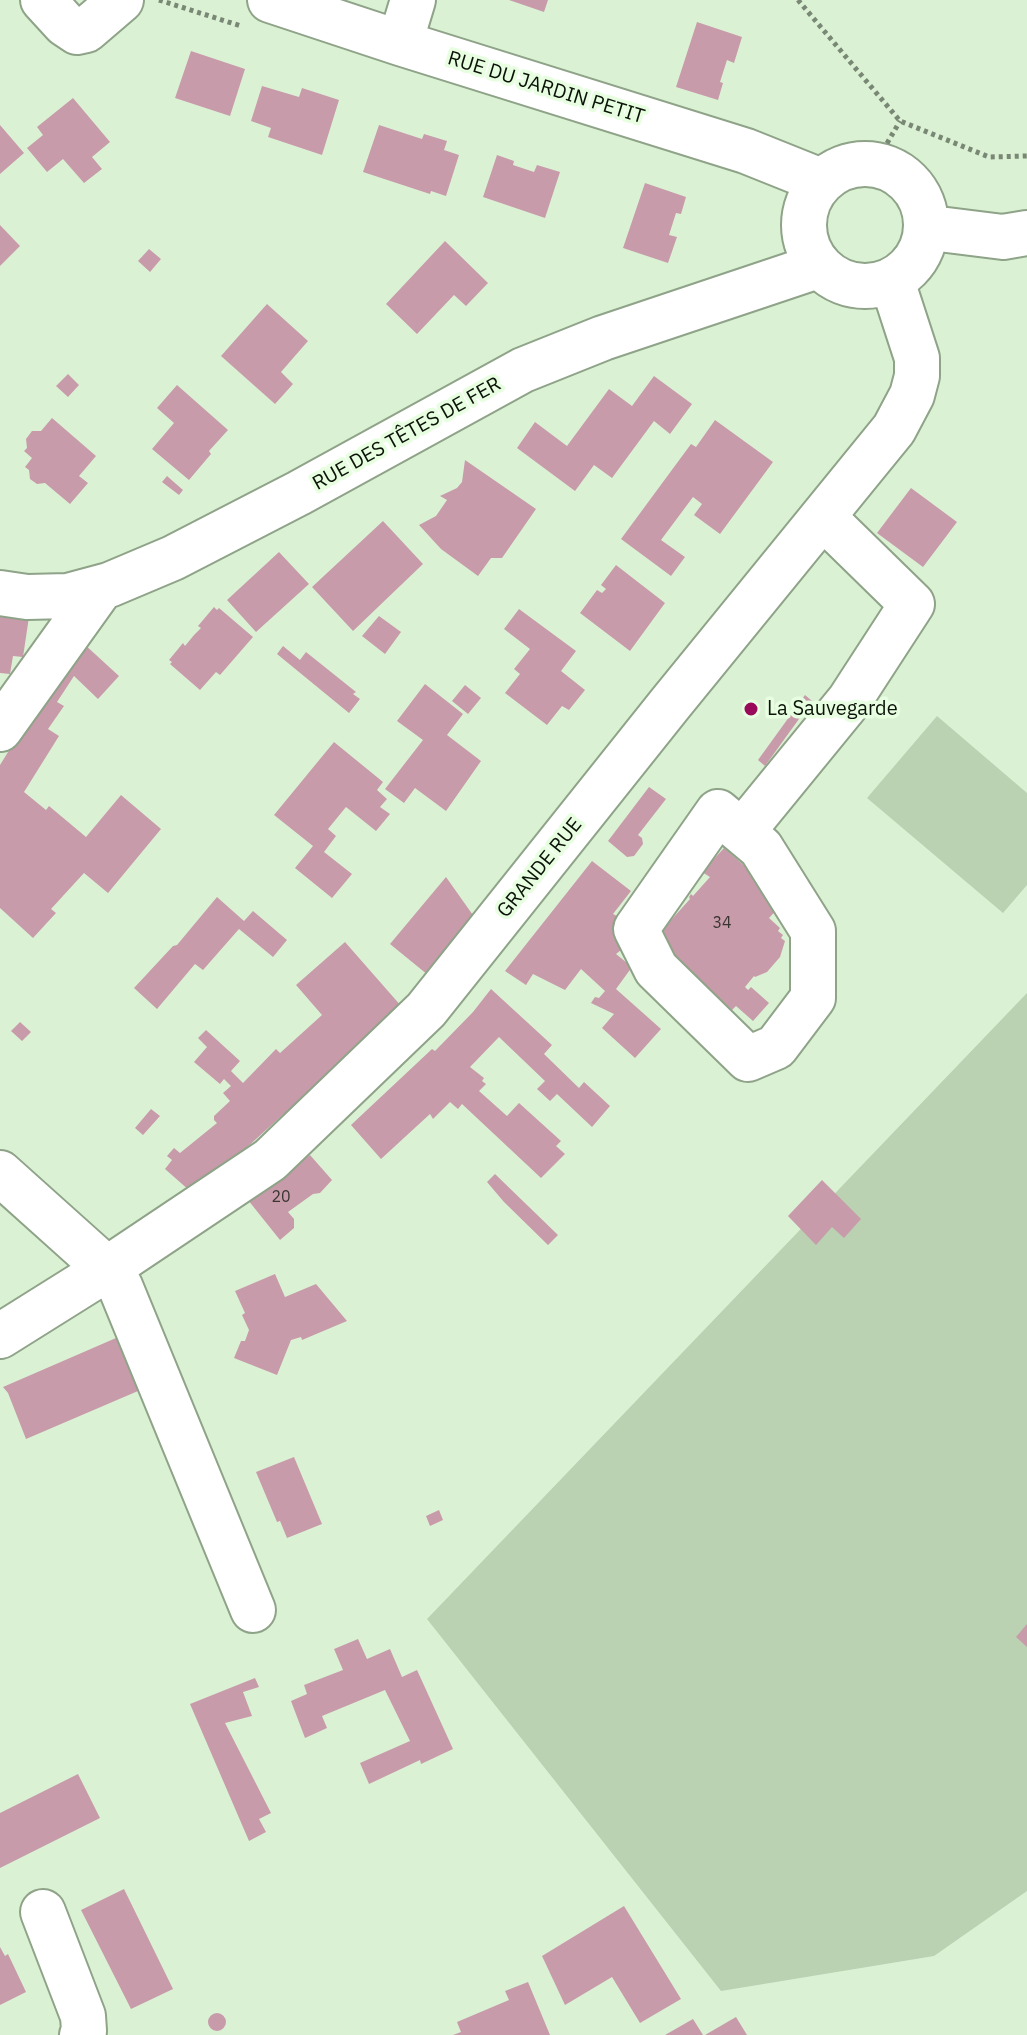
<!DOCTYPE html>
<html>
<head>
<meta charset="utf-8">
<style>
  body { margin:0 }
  canvas { display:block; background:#dbf1d4 }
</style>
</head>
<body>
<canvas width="1027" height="2035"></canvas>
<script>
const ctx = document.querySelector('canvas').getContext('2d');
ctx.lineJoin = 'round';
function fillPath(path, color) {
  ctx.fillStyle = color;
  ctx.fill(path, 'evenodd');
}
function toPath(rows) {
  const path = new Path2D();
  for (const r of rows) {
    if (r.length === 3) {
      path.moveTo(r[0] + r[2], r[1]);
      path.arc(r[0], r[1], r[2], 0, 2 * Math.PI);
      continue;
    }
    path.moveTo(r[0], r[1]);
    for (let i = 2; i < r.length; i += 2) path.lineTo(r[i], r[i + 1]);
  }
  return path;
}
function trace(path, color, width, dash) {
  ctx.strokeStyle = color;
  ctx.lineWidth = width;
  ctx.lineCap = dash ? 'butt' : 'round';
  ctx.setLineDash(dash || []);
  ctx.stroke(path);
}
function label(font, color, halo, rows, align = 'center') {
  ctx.font = font + ' "IBM Plex Sans",sans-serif';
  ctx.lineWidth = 7;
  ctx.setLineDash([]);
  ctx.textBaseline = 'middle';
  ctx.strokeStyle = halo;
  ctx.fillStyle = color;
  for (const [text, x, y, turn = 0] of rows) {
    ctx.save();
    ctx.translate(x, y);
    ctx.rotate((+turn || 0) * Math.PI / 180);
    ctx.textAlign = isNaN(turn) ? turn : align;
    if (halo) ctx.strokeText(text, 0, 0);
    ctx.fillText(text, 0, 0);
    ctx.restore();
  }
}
const green = toPath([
  [937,716,1027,793,1027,885,1003,913,867,798],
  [1027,993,1027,1891,934,1956,721,1991,427,1619]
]);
const building = toPath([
  [509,0,548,0,544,12],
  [697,22,742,37,734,63,727,60,720,82,723,83,718,100,676,87],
  [191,51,245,69,230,116,175,98],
  [262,86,299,97,302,88,339,100,322,155,268,137,271,128,251,121],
  [73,98,110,142,92,157,102,169,84,183,63,159,47,172,27,148,43,135,37,127],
  [0,125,24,153,0,174],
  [379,125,422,139,424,134,447,141,444,150,459,155,446,196,431,191,430,194,363,172],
  [497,155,514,161,513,165,534,172,537,165,560,172,545,218,483,197],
  [645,183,686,197,681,214,676,213,669,235,677,237,668,263,623,248],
  [0,225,20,246,0,266],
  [445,241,488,283,466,306,454,295,417,334,386,304],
  [149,249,161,259,150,272,138,261],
  [267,304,308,341,281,372,293,384,275,404,221,356],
  [68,374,79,385,68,397,56,386],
  [654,376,692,404,670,434,654,421,612,478,594,465,575,491,517,448,535,422,567,446,609,389,632,406],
  [177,385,228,430,209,451,211,454,189,480,152,449,174,423,157,408],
  [52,418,96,456,79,476,88,483,70,504,45,483,37,484,30,479,29,470,25,467,32,458,24,451,27,448,26,439,32,431,41,431],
  [715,420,773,462,720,534,694,515,702,504,693,497,661,540,685,557,671,576,621,539,691,444,696,447],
  [465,460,536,509,502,558,491,558,478,576,441,549,419,525,436,516,447,500,440,496,457,488,462,482],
  [167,476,183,490,179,495,162,482],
  [911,488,957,522,923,567,877,533],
  [383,521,423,564,353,631,312,587],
  [279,552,309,584,256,632,227,600],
  [616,565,665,603,630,651,580,613,597,590,602,593,606,589,601,585],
  [214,607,217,610,219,608,253,637,220,675,216,672,200,690,170,664,172,662,169,660,183,643,185,646,194,635,201,628,198,626],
  [519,609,576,651,561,671,585,690,569,710,562,706,547,725,505,693,520,674,514,669,530,649,504,629],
  [0,613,29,617,23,657,13,656,10,674,0,673],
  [379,616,401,632,385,654,362,636],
  [83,643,119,676,98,699,74,676,57,702,64,706,48,729,59,736,24,792,46,810,49,806,86,837,121,795,161,829,108,893,84,873,51,909,56,913,33,938,0,908,0,765,44,694],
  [283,646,300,660,306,652,356,692,353,694,360,699,349,713,277,654],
  [425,684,463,714,447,735,481,761,446,811,415,788,404,803,385,789,423,740,397,721],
  [465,685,481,698,468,714,452,701],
  [805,695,812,701,765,766,758,760],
  [334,742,383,782,377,790,387,799,380,807,390,814,376,831,346,807,328,829,336,836,324,852,352,874,332,898,295,868,313,846,274,815],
  [649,787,666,799,638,835,642,838,643,844,634,856,627,857,608,841],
  [724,848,785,901,769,918,780,928,778,931,783,935,781,938,785,941,780,957,767,972,755,977,754,976,745,987,748,990,751,987,769,1003,753,1021,736,1006,732,1010,655,938,690,899,689,897,691,894,693,896,710,877,702,872],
  [592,861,631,891,613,914,617,916,621,950,616,954,632,967,616,989,661,1029,635,1058,602,1028,614,1014,591,1003,595,997,599,998,605,991,581,969,565,990,533,974,526,985,505,971],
  [446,877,475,918,428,975,390,944],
  [217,897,244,921,253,911,287,940,273,957,239,929,203,970,195,964,157,1009,134,988,173,946,177,945],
  [345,942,402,1007,245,1149,201,1186,190,1191,165,1169,172,1160,167,1156,174,1148,180,1153,217,1123,214,1120,214,1116,230,1101,223,1093,231,1086,224,1079,220,1084,194,1062,207,1047,198,1038,206,1030,240,1061,231,1071,243,1083,276,1049,280,1053,322,1015,296,985],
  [491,989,552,1045,544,1054,579,1088,584,1082,610,1106,592,1127,557,1094,550,1101,537,1089,545,1081,499,1037,470,1067,484,1078,482,1081,486,1084,479,1091,507,1116,519,1103,561,1141,556,1146,565,1154,541,1178,462,1104,458,1109,450,1102,433,1119,430,1114,381,1159,351,1125,432,1049,435,1051,473,1012],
  [20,1022,31,1032,22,1041,11,1031],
  [151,1109,160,1116,143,1135,135,1128],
  [310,1155,332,1180,320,1193,313,1194,288,1212,294,1219,294,1228,280,1240,248,1200],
  [495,1174,558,1235,548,1245,504,1202,487,1182],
  [822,1180,861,1219,844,1238,832,1227,816,1245,788,1216],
  [275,1274,285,1297,316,1284,347,1321,302,1340,301,1337,291,1340,277,1375,234,1358,241,1341,245,1341,249,1330,242,1315,245,1313,235,1291],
  [116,1338,138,1391,26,1439,8,1393,3,1387],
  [294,1457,322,1524,287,1538,280,1521,277,1522,256,1472],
  [439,1510,443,1520,430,1526,426,1516],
  [1027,1624,1027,1647,1016,1637],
  [358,1639,367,1659,390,1649,402,1677,417,1670,453,1749,421,1764,420,1760,369,1784,360,1763,410,1741,385,1690,322,1716,327,1728,305,1738,291,1701,307,1694,304,1685,343,1670,334,1649],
  [255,1678,259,1687,243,1692,252,1716,225,1723,271,1813,259,1819,266,1832,249,1841,190,1704],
  [78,1774,100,1818,0,1868,0,1813],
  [124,1889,173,1989,131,2009,81,1910],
  [624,1906,681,1999,640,2023,612,1977,565,2005,542,1956],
  [0,1947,5,1956,8,1954,26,1992,0,2005],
  [528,1982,550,2035,453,2035,461,2032,457,2022,509,2000,505,1991],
  [217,2022,9],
  [736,2017,747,2035,705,2035],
  [693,2019,703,2035,665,2035]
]);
const path = toPath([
  [159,0,241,26],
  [798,0,900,121,989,157,1027,156],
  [875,164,900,121]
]);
const minor = toPath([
  [43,0,65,24,77,32,86,30,121,0],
  [270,0,400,43,746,151,821,181],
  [400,43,413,0],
  [865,225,61],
  [927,225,939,229,1003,237,1027,233],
  [0,593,27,597,68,596,109,585,173,558,299,493,523,370,603,338,818,266],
  [0,729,101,588],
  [718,812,761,848,813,931,813,998,776,1047,748,1059,656,969,636,929,718,812],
  [742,832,849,701,912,604,823,517],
  [0,1173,107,1269,120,1286,253,1610],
  [0,1336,107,1269,270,1160,426,1010,670,704,894,429,912,395,917,376,917,358,892,281],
  [43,1912,83,2016,84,2031,82,2035]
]);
const markers = [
  [751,709,8,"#9a0a5b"]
];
const numberNames = [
  ["34",722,923],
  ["20",281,1197]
];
const streetNames = [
  ["RUE DU JARDIN PETIT",546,88,17],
  ["RUE DES TÊTES DE FER",407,434,-29],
  ["GRANDE RUE",540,868,-51]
];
const poiNames = [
  ["La Sauvegarde",767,709]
];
fillPath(green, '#bad1b2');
fillPath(building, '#c89bab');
trace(minor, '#8ea388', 48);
trace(path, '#798874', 5, [4, 4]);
trace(minor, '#fff', 44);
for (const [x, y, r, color] of markers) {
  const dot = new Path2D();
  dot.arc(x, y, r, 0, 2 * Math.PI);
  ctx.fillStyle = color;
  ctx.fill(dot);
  trace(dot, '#e8fee1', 3);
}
label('16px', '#3a3532', null, numberNames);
label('20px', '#0b1309', '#e8fee1', streetNames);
label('20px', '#0b1309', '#e8fee1', poiNames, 'left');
</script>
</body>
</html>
